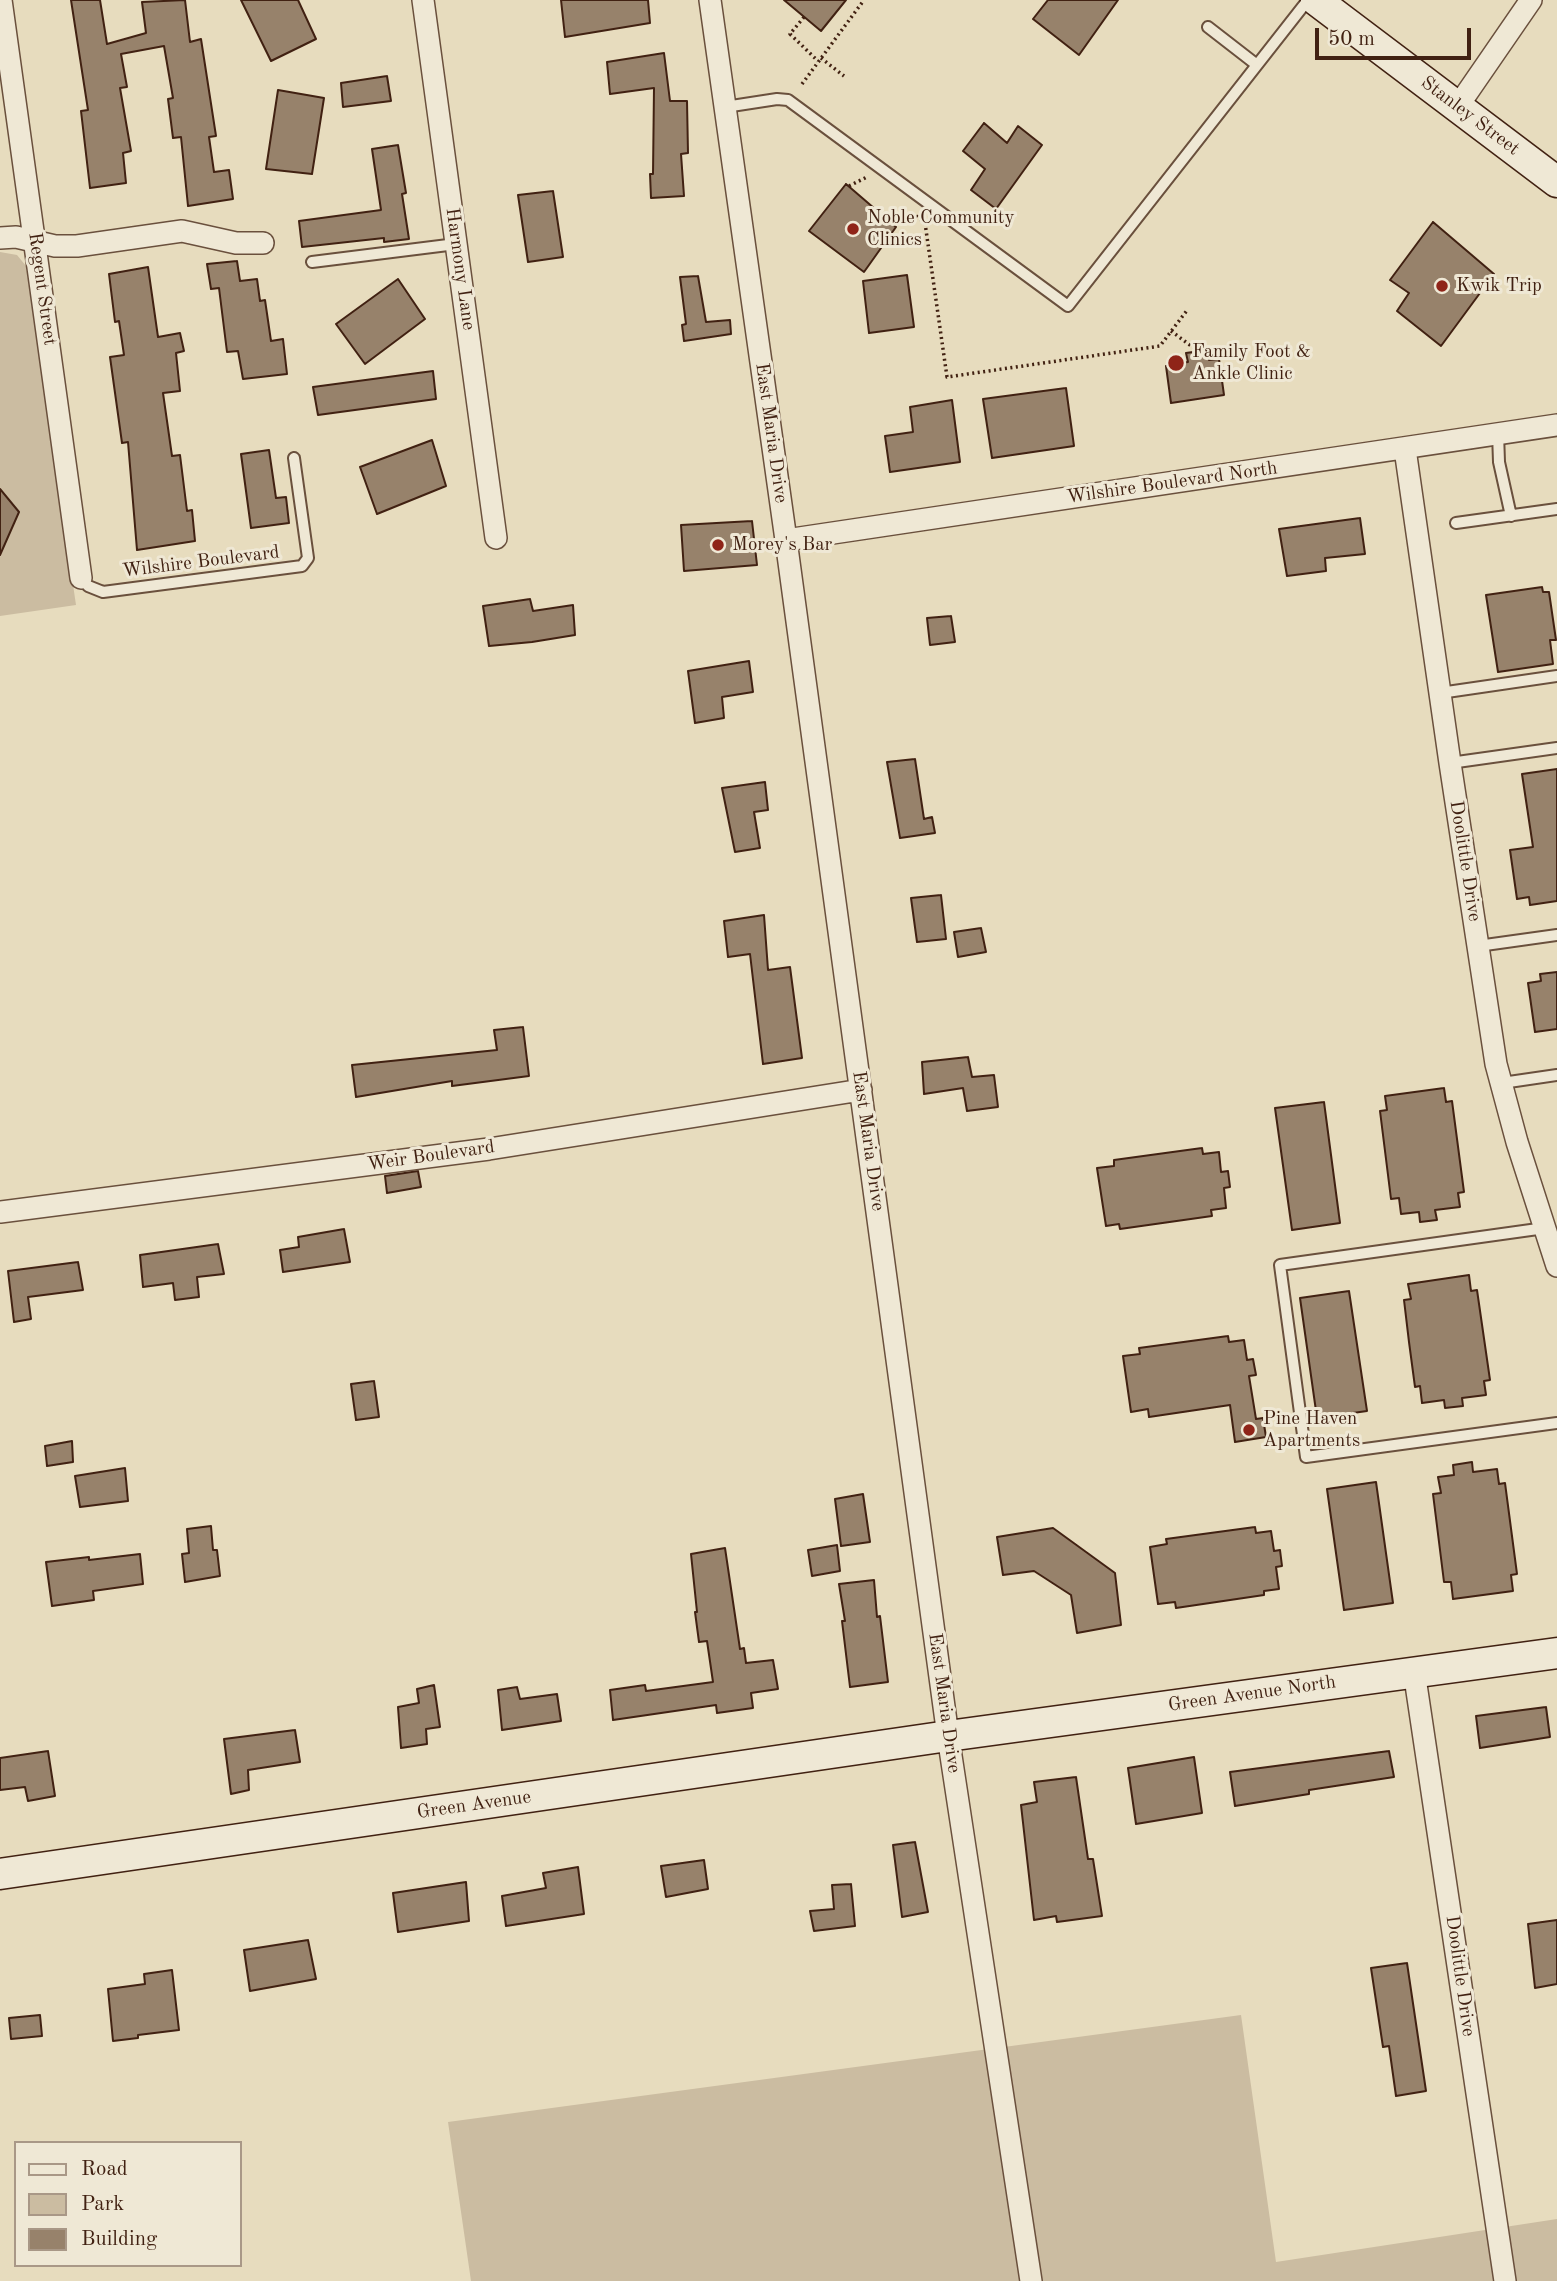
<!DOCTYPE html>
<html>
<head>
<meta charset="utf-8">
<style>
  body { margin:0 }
  #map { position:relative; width:1557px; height:2281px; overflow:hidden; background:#e7dcbe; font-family:"Old Standard TT",serif }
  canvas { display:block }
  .legend { position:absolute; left:14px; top:2141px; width:228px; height:126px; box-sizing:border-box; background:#efe8d5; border:2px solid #a99887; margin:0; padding:9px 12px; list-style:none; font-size:21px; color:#412112 }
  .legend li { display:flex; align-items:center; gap:14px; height:35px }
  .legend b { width:35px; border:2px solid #a99887 }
  .scale { position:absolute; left:1315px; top:28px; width:156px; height:32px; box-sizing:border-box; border:4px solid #412112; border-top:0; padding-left:9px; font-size:21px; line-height:24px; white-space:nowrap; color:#412112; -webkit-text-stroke:5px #efe8d5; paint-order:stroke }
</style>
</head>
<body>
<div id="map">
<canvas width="1557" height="2281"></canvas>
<ul class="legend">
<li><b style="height:9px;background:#efe8d5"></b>Road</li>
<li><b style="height:19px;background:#cbbca1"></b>Park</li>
<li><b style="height:19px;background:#97826b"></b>Building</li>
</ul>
<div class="scale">50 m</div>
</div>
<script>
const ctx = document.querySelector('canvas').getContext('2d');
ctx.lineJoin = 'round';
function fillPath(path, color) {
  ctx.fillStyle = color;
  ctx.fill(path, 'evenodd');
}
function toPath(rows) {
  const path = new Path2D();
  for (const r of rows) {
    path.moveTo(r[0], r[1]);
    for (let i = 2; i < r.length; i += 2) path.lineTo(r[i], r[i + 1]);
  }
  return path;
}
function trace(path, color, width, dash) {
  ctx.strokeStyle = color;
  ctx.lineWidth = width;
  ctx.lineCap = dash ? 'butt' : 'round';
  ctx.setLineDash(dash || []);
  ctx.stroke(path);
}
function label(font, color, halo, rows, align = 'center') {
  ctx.font = font + ' "Old Standard TT",serif';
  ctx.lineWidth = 6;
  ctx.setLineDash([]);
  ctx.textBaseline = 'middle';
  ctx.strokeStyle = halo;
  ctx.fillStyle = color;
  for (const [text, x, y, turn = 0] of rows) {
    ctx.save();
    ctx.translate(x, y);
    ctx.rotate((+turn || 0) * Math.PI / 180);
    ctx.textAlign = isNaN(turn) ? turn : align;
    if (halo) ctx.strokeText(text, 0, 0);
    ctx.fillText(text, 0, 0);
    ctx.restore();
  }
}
const green = toPath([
  [0,252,17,255,26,266,76,605,0,616,0,554,19,512,0,489],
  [1241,2015,1276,2262,1557,2219,1557,2281,471,2281,448,2122]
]);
const building = toPath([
  [71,0,100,0,107,44,146,33,142,2,185,0,190,42,201,39,216,136,209,137,214,172,229,170,233,199,188,206,181,137,173,138,168,99,173,98,164,46,121,54,127,87,120,88,131,151,123,153,126,183,90,188,81,111,88,110,71,0],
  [241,0,298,0,316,39,271,61,241,0],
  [561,0,648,0,650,23,565,37,561,0],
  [784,0,846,0,821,31,784,0],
  [1048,0,1118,0,1079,55,1033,19,1048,0],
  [664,53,670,101,687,101,688,153,681,154,684,196,651,198,650,174,653,174,654,88,610,94,607,62,664,53],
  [387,76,391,101,343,107,341,83,387,76],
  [278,90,324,98,312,174,266,169,278,90],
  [984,123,1007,143,1018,126,1042,145,996,209,971,190,985,169,963,151,984,123],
  [398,145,406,193,402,194,409,239,384,242,384,238,302,247,299,221,381,210,372,149,398,145],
  [846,184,896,227,864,272,809,231,846,184],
  [553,191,563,257,528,262,518,195,553,191],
  [1433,222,1494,274,1441,346,1397,311,1409,293,1390,280,1433,222],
  [237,261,240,281,257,279,260,301,265,300,271,341,283,339,287,374,243,379,238,351,227,352,219,288,211,289,207,264,237,261],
  [148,267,158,337,180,333,184,351,176,353,180,391,163,393,172,456,180,455,187,511,192,510,195,541,137,550,128,442,122,443,110,357,124,355,119,321,115,322,109,274,148,267],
  [907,275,914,327,869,333,863,281,907,275],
  [698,276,706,322,730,320,731,334,684,341,682,325,686,324,680,277,698,276],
  [398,279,425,319,365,364,336,324,398,279],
  [1207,350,1209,360,1219,359,1224,395,1171,403,1166,366,1188,362,1186,353,1207,350],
  [433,371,436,399,318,415,313,387,433,371],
  [1066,388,1074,446,992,458,983,399,1066,388],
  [952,400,960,462,890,472,885,436,913,432,910,407,952,400],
  [432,440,446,486,377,514,360,467,432,440],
  [269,450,276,498,286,497,289,523,251,528,241,454,269,450],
  [0,489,19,512,0,555,0,489],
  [1360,518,1365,554,1325,558,1326,571,1287,576,1279,529,1360,518],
  [752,521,757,565,684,571,681,525,752,521],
  [1542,587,1543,592,1549,592,1556,640,1550,640,1553,664,1498,672,1486,595,1542,587],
  [530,599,533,611,573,605,575,635,532,642,489,646,483,606,530,599],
  [951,616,955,642,930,645,927,618,951,616],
  [749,661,753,692,722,697,724,718,695,723,688,671,749,661],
  [915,759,924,819,932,817,935,833,900,838,887,762,915,759],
  [1557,769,1557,901,1530,905,1529,897,1517,899,1510,850,1533,847,1522,774,1557,769],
  [765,782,768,810,754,812,760,848,735,852,722,788,765,782],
  [941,895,946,939,917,942,911,898,941,895],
  [764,915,768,970,790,967,802,1058,763,1064,750,954,728,957,724,921,764,915],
  [981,928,986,952,958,957,954,932,981,928],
  [1557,972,1557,1029,1535,1032,1528,983,1541,981,1540,974,1557,972],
  [523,1027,529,1076,452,1086,452,1081,356,1097,352,1065,497,1050,494,1030,523,1027],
  [968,1057,972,1077,994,1075,998,1107,967,1111,963,1088,924,1094,922,1062,968,1057],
  [1444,1088,1446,1102,1452,1101,1464,1192,1458,1193,1460,1207,1435,1210,1437,1220,1420,1222,1419,1212,1401,1214,1399,1198,1391,1199,1380,1111,1387,1110,1385,1096,1444,1088],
  [1324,1102,1340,1223,1292,1230,1275,1108,1324,1102],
  [1202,1148,1203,1154,1219,1152,1221,1172,1228,1171,1230,1187,1224,1188,1226,1208,1211,1210,1212,1216,1120,1229,1119,1224,1106,1226,1097,1168,1114,1166,1114,1160,1202,1148],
  [418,1171,421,1187,387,1193,385,1176,418,1171],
  [344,1229,350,1262,283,1272,280,1250,299,1247,298,1237,344,1229],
  [218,1244,224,1274,197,1277,199,1297,175,1300,173,1283,143,1287,140,1255,218,1244],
  [78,1262,83,1290,28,1297,31,1319,14,1322,8,1271,78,1262],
  [1469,1275,1471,1291,1477,1290,1490,1380,1484,1381,1486,1395,1462,1398,1463,1406,1445,1408,1444,1400,1422,1403,1420,1386,1415,1387,1409,1342,1404,1300,1411,1299,1408,1284,1469,1275],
  [1349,1291,1367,1411,1317,1418,1300,1298,1349,1291],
  [1228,1336,1229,1342,1244,1340,1247,1360,1253,1359,1256,1375,1249,1376,1256,1419,1263,1418,1266,1437,1235,1442,1230,1405,1149,1417,1148,1409,1131,1412,1123,1356,1140,1354,1139,1348,1228,1336],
  [374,1381,379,1417,356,1420,351,1384,374,1381],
  [72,1441,73,1462,47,1466,45,1446,72,1441],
  [1472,1462,1473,1472,1497,1469,1499,1484,1505,1483,1517,1574,1511,1575,1513,1591,1453,1599,1451,1582,1444,1582,1433,1494,1441,1493,1438,1477,1454,1475,1453,1465,1472,1462],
  [125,1468,128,1501,80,1507,75,1476,125,1468],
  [1376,1482,1393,1603,1344,1610,1327,1489,1376,1482],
  [863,1494,870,1542,841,1546,835,1499,863,1494],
  [211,1526,213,1550,217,1550,220,1576,185,1582,182,1554,189,1553,187,1529,211,1526],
  [1255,1527,1256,1533,1271,1531,1274,1551,1280,1550,1282,1566,1276,1567,1279,1589,1264,1591,1264,1595,1176,1608,1175,1602,1158,1604,1150,1547,1167,1544,1166,1539,1255,1527],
  [1053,1528,1115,1573,1121,1625,1077,1633,1071,1595,1034,1571,1003,1575,997,1537,1053,1528],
  [837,1545,840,1571,812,1576,808,1550,837,1545],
  [725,1548,740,1649,744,1648,746,1663,773,1660,778,1689,751,1693,753,1708,717,1713,716,1705,613,1720,610,1690,645,1685,646,1691,713,1682,707,1641,699,1642,695,1612,697,1612,691,1554,725,1548],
  [140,1554,143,1584,93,1591,94,1600,52,1606,46,1562,89,1557,89,1560,140,1554],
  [874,1580,877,1617,880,1616,888,1682,850,1687,842,1621,845,1621,839,1584,874,1580],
  [434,1685,440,1727,426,1729,427,1744,401,1748,398,1707,419,1703,417,1689,434,1685],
  [517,1687,520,1699,557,1694,561,1721,502,1730,498,1690,517,1687],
  [1546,1707,1550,1737,1480,1748,1476,1716,1546,1707],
  [295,1730,300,1762,248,1770,249,1790,231,1794,224,1739,295,1730],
  [48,1751,55,1796,28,1801,25,1787,0,1790,0,1758,48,1751],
  [1389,1751,1394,1777,1309,1790,1309,1794,1235,1806,1230,1772,1389,1751],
  [1194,1757,1202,1813,1136,1824,1128,1768,1194,1757],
  [1076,1777,1088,1859,1093,1859,1102,1916,1057,1922,1056,1916,1034,1920,1021,1805,1037,1802,1034,1782,1076,1777],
  [915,1842,928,1912,902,1917,893,1845,915,1842],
  [704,1860,708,1889,666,1897,661,1866,704,1860],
  [578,1867,584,1914,506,1926,502,1896,546,1888,543,1873,578,1867],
  [466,1882,469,1921,398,1932,393,1893,466,1882],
  [851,1884,855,1926,814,1931,810,1911,834,1909,832,1885,851,1884],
  [1557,1920,1557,1984,1535,1988,1528,1924,1557,1920],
  [308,1940,316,1979,250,1991,244,1950,308,1940],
  [1407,1963,1426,2091,1396,2096,1389,2046,1383,2047,1371,1968,1407,1963],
  [172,1970,179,2030,138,2035,138,2038,113,2041,108,1989,145,1984,144,1974,172,1970],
  [40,2015,42,2036,11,2039,9,2018,40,2015]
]);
const path = toPath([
  [804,17,790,34,818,61],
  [821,58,844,76],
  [802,84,864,0],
  [849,186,867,177],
  [916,216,925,223,947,377,1160,346,1188,309],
  [1171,331,1198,351]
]);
const lane = toPath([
  [1208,27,1257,65],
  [725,107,777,99,788,100,1068,306,1308,0],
  [312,262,456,244],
  [1498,433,1499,462,1511,516],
  [1456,523,1557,509],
  [81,578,88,586,103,592,302,566,308,558,294,458],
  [1440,693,1557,676],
  [1450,763,1557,748],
  [1478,946,1557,935],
  [1502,1083,1557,1075],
  [1545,1228,1280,1265,1306,1457,1557,1423]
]);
const street = toPath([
  [1,0,81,578],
  [423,0,496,538],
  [710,0,786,540,948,1736,1031,2281],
  [1458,106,1531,0],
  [0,238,16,237,55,246,77,246,182,231,236,243,263,243],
  [1405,449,1450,763,1496,1064,1517,1142,1557,1266],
  [786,540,1557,425],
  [0,1212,489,1149,861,1090],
  [1414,1671,1505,2281]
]);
const secondary = toPath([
  [1316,0,1557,182],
  [0,1874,948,1736,1557,1653]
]);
const markers = [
  [853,229,7,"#8f2418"],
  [1442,286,7,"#8f2418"],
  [1176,363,9,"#8f2418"],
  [718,545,7,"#8f2418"],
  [1249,1430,7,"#8f2418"]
];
const streetNames = [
  ["Stanley Street",1470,116,37],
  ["Harmony Lane",460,269,82],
  ["Regent Street",42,289,82],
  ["East Maria Drive",771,433,82],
  ["Wilshire Boulevard North",1172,483,-8],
  ["Wilshire Boulevard",201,562,-7],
  ["Doolittle Drive",1465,861,81],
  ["East Maria Drive",868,1141,82],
  ["Weir Boulevard",431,1156,-8],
  ["Green Avenue North",1252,1694,-8],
  ["East Maria Drive",944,1703,82],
  ["Green Avenue",474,1805,-8],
  ["Doolittle Drive",1460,1976,82]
];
const poiNames = [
  ["Noble Community",867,218],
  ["Clinics",867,240],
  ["Kwik Trip",1456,286],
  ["Family Foot &",1192,352],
  ["Ankle Clinic",1192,374],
  ["Morey's Bar",732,545],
  ["Pine Haven",1263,1419],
  ["Apartments",1263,1441]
];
fillPath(green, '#cbbca1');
fillPath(building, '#97826b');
trace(building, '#412112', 2);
trace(lane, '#6a503d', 14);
trace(street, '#6a503d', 24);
trace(secondary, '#412112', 33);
trace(path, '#412112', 3.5, [2, 3.5]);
trace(lane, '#efe8d5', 10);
trace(street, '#efe8d5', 21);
trace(secondary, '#efe8d5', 30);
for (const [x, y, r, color] of markers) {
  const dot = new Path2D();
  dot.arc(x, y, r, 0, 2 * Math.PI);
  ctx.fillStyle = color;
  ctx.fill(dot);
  trace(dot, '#efe8d5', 2.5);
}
label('19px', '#412112', '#efe8d5', streetNames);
label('19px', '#412112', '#efe8d5', poiNames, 'left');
</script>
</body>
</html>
